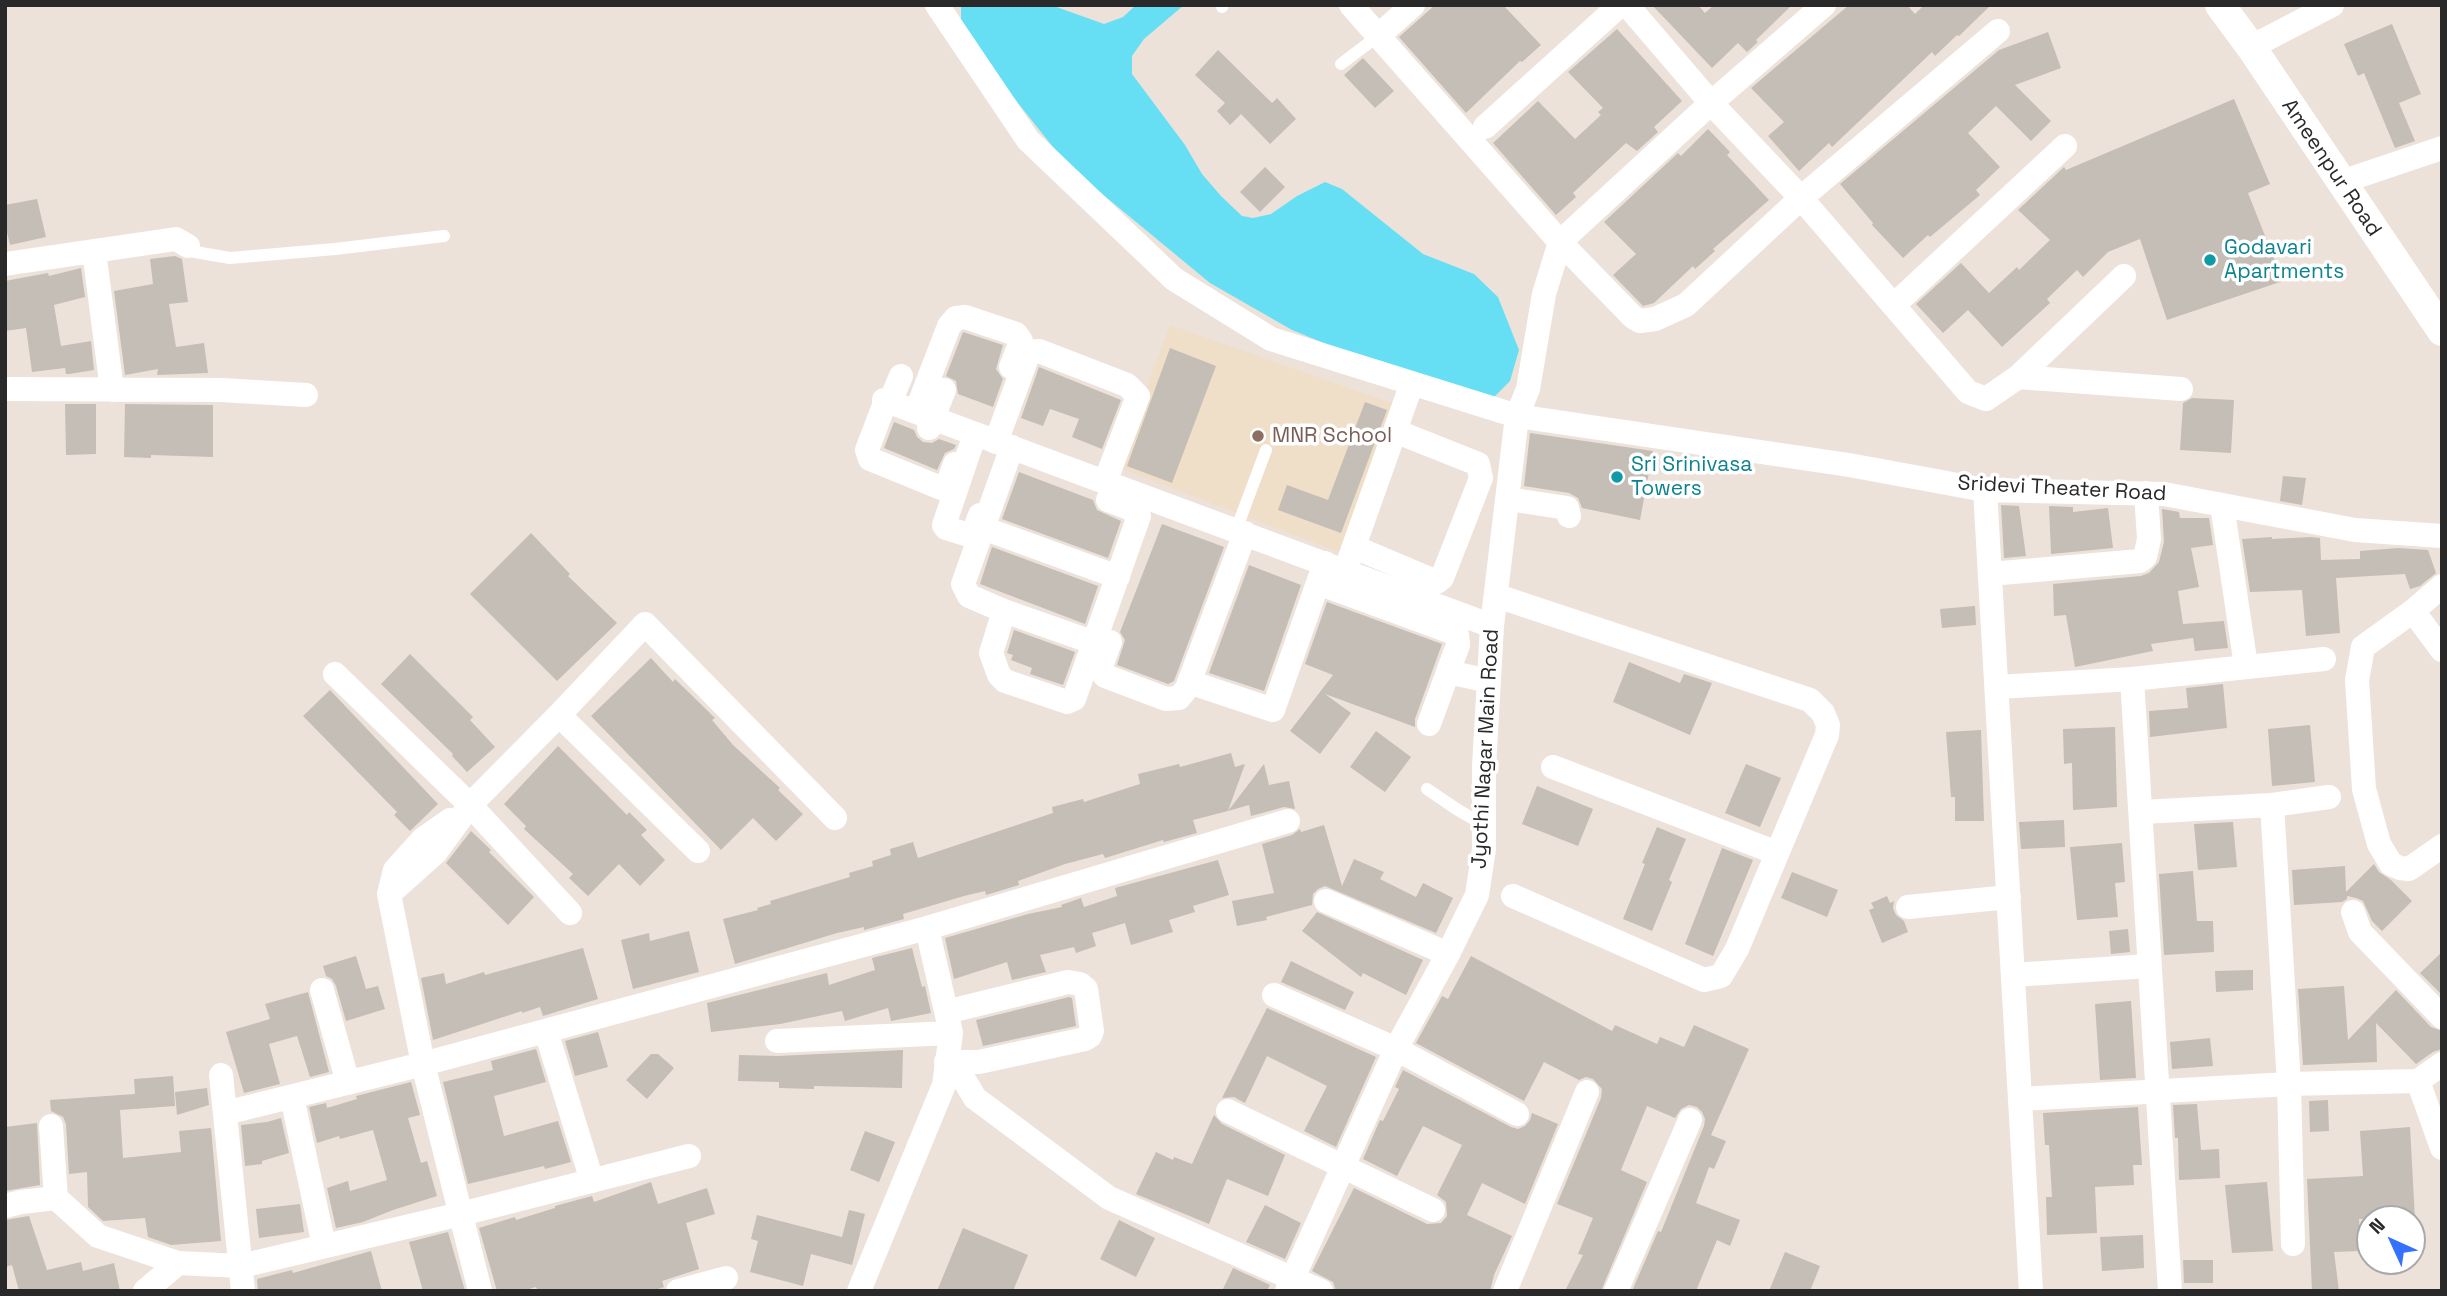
<!DOCTYPE html>
<html>
<head>
<meta charset="utf-8">
<style>
  body { margin:0 }
  #map { position:relative; width:2447px; height:1296px; overflow:hidden; background:#ece2da; font-family:"Space Grotesk",sans-serif }
  canvas { display:block }
  .frame { position:absolute; inset:0; border:7px solid #292929; pointer-events:none }
  .north { position:absolute; left:2356px; top:1205px; width:70px; height:70px; box-sizing:border-box; background:#fff; border:2px solid #a9a9a9; border-radius:50%; rotate:315deg; font-size:19px; font-weight:700; line-height:28px; text-align:center; color:#292929 }
  .north::after { content:''; display:block; margin:auto; width:24px; height:32px; background:#3471ff; clip-path:polygon(50% 0,100% 100%,50% 72%,0 100%) }
</style>
</head>
<body>
<div id="map">
<canvas width="2447" height="1296"></canvas>
<div class="frame"></div>
<div class="north">N</div>
</div>
<script>
const ctx = document.querySelector('canvas').getContext('2d');
ctx.lineJoin = 'round';
function fillPath(path, color) {
  ctx.fillStyle = color;
  ctx.fill(path, 'evenodd');
}
function toPath(rows) {
  const path = new Path2D();
  for (const r of rows) {
    path.moveTo(r[0], r[1]);
    for (let i = 2; i < r.length; i += 2) path.lineTo(r[i], r[i + 1]);
  }
  return path;
}
function trace(path, color, width, dash) {
  ctx.strokeStyle = color;
  ctx.lineWidth = width;
  ctx.lineCap = dash ? 'butt' : 'round';
  ctx.setLineDash(dash || []);
  ctx.stroke(path);
}
function label(font, color, halo, rows, align = 'center') {
  ctx.font = font + ' "Space Grotesk",sans-serif';
  ctx.lineWidth = 7;
  ctx.setLineDash([]);
  ctx.textBaseline = 'middle';
  ctx.strokeStyle = halo;
  ctx.fillStyle = color;
  for (const [text, x, y, turn = 0] of rows) {
    ctx.save();
    ctx.translate(x, y);
    ctx.rotate((+turn || 0) * Math.PI / 180);
    ctx.textAlign = isNaN(turn) ? turn : align;
    if (halo) ctx.strokeText(text, 0, 0);
    ctx.fillText(text, 0, 0);
    ctx.restore();
  }
}
const education = toPath([
  [1170,325,1397,405,1344,554,1117,467]
]);
const water = toPath([
  [961,5,1051,5,1104,24,1123,17,1136,5,1184,5,1144,39,1132,56,1132,74,1185,145,1202,174,1221,196,1242,216,1253,218,1271,214,1297,196,1325,182,1342,189,1423,254,1474,274,1498,297,1519,350,1510,381,1495,396,1469,396,1375,364,1292,330,1210,283,1078,174,1053,147,994,73,961,23]
]);
const building = toPath([
  [1435,5,1503,5,1541,45,1522,62,1520,61,1466,113,1399,37],
  [1652,5,1698,5,1705,13,1714,5,1792,5,1756,40,1758,42,1747,52,1738,43,1712,68],
  [1849,5,1907,5,1915,14,1924,5,1991,5,1959,36,1957,35,1935,56,1932,52,1832,147,1829,143,1799,171,1768,136,1784,122,1751,88],
  [2392,24,2421,94,2399,103,2415,141,2395,148,2364,73,2358,76,2344,44],
  [1617,29,1682,101,1654,127,1658,132,1637,151,1626,143,1573,193,1576,197,1556,215,1493,143,1538,101,1575,139,1601,115,1598,112,1603,108,1568,72],
  [2048,32,2061,68,2015,85,2051,121,2031,141,1996,106,1968,133,2000,167,1976,190,1980,195,1930,237,1928,235,1903,258,1872,225,1873,223,1840,184,1999,50],
  [1218,50,1272,103,1277,98,1296,119,1270,144,1241,114,1230,125,1217,111,1225,103,1195,75],
  [1363,58,1394,91,1375,108,1344,75],
  [2234,99,2270,184,2248,193,2283,281,2167,320,2140,239,2108,252,2083,277,2077,270,2047,299,2050,303,2002,347,1968,310,1943,333,1916,304,1961,263,1989,293,2017,267,2019,270,2050,240,2018,210,2064,167,2066,170],
  [1708,129,1730,152,1727,155,1769,200,1713,249,1715,251,1695,269,1693,266,1654,303,1643,306,1613,275,1636,254,1604,222,1678,153,1681,156],
  [1265,167,1285,187,1260,212,1240,192],
  [37,199,46,237,10,245,5,224,5,205],
  [175,256,182,259,188,302,169,304,176,347,204,343,208,373,157,375,158,369,125,375,114,291,153,284,150,259],
  [81,268,85,297,54,305,61,346,91,341,94,370,69,374,66,374,65,368,32,372,26,328,5,331,5,281,48,273,49,276],
  [963,332,1003,345,996,369,1003,379,993,407,958,394,956,381,946,376],
  [1170,348,1216,366,1172,483,1127,466],
  [1039,367,1121,400,1102,449,1072,437,1079,419,1050,409,1043,426,1021,418],
  [2192,398,2234,400,2231,453,2180,450,2183,403],
  [1365,402,1387,410,1341,533,1278,510,1287,485,1328,500],
  [65,404,96,404,96,454,66,455],
  [125,404,213,405,213,457,151,455,151,458,124,457],
  [894,422,914,430,917,437,923,442,932,443,939,439,956,445,954,449,945,453,937,470,884,448],
  [1530,433,1653,451,1640,520,1582,508,1578,498,1569,493,1524,486],
  [1019,472,1093,500,1097,510,1121,521,1108,558,1002,519],
  [2283,476,2306,478,2302,505,2280,501],
  [2001,505,2019,506,2026,556,2004,558],
  [2049,506,2073,507,2073,512,2108,508,2113,548,2051,554],
  [2162,509,2179,512,2180,518,2209,518,2213,545,2191,548,2199,587,2178,591,2183,624,2224,621,2228,648,2195,651,2193,638,2151,644,2153,651,2075,667,2066,615,2054,616,2053,584,2141,576,2149,573,2159,562,2164,542],
  [1162,524,1224,547,1174,681,1168,684,1117,665,1125,640,1120,632],
  [531,533,570,574,568,576,617,623,557,681,470,594],
  [2272,537,2272,539,2311,537,2320,538,2321,560,2360,559,2360,551,2398,548,2428,550,2436,573,2420,586,2410,589,2405,574,2336,578,2340,633,2306,636,2302,590,2250,592,2242,539],
  [992,547,1098,586,1085,624,980,584],
  [1249,565,1301,585,1264,691,1209,673],
  [1327,602,1442,644,1415,719,1415,727,1325,694,1351,713,1320,754,1290,731,1333,675,1305,664],
  [1975,606,1976,625,1942,628,1940,609],
  [1014,630,1075,652,1063,685,1030,674,1032,668,1011,660,1013,655,1007,653],
  [410,654,473,717,470,720,495,747,467,772,452,756,453,754,381,684],
  [651,658,673,682,675,679,715,718,712,720,733,745,780,788,778,790,803,814,776,841,753,818,721,850,591,716],
  [1629,662,1680,683,1684,674,1712,683,1690,735,1613,702],
  [2223,684,2227,728,2150,737,2149,711,2188,708,2186,688],
  [330,690,438,804,410,831,394,815,397,812,303,716],
  [2310,725,2315,782,2272,786,2268,729],
  [2115,727,2117,807,2073,810,2072,763,2064,764,2063,729],
  [1981,730,1984,821,1955,821,1955,797,1951,797,1946,732],
  [1376,731,1411,757,1385,792,1350,767],
  [558,746,627,815,629,812,647,830,641,835,665,860,640,886,619,864,588,896,569,878,573,874,524,829,526,826,504,804],
  [1231,753,1235,767,1245,764,1228,811,1193,820,1197,833,1164,842,1163,840,1105,858,1103,854,1065,864,1018,881,1019,885,986,895,985,891,964,896,903,914,904,919,864,930,864,927,837,933,735,964,723,919,758,910,757,908,771,904,770,901,850,877,849,873,873,866,872,861,891,855,890,849,913,842,918,858,1053,813,1052,807,1083,799,1084,802,1140,784,1138,774,1179,764,1180,767],
  [1264,764,1269,785,1289,781,1295,809,1284,807,1251,816,1249,805,1228,811],
  [1746,764,1781,778,1760,827,1725,813],
  [1537,786,1593,809,1578,846,1522,824],
  [2064,820,2065,847,2021,849,2019,822],
  [2233,822,2237,867,2198,870,2194,824],
  [1324,825,1342,886,1354,859,1384,872,1380,879,1416,897,1423,883,1453,898,1436,933,1325,886,1318,889,1313,894,1312,905,1266,917,1267,920,1237,926,1232,901,1274,893,1262,844,1292,835,1300,829,1301,832],
  [1657,827,1686,839,1669,880,1672,882,1652,931,1623,919,1645,864,1642,863],
  [471,831,491,850,489,852,534,897,508,925,446,863],
  [2122,843,2125,882,2115,883,2118,917,2077,920,2070,847],
  [1722,848,1753,860,1713,956,1685,944],
  [1218,860,1229,895,1193,906,1195,912,1169,920,1173,932,1131,945,1125,923,1092,933,1096,946,1076,953,1074,947,1040,955,1046,972,1012,980,1007,962,954,979,945,938,1028,914,1062,907,1061,905,1081,898,1084,907,1117,896,1115,888],
  [2374,864,2379,872,2391,880,2412,901,2382,931,2372,921,2363,901,2356,898,2347,896,2347,899,2342,902,2294,905,2292,870,2345,866,2346,892],
  [2193,871,2197,921,2213,921,2214,952,2164,955,2159,874],
  [1792,872,1838,890,1827,917,1781,898],
  [1887,896,1890,903,1894,901,1893,908,1896,915,1904,921,1908,932,1882,943,1869,910,1874,908,1871,903],
  [1317,912,1423,960,1406,995,1363,973,1361,977,1302,931],
  [2128,929,2130,952,2111,954,2109,931],
  [689,931,699,972,633,989,621,940,649,933,650,941],
  [583,948,598,999,543,1016,540,1007,522,1013,522,1011,433,1040,421,978,444,973,446,984,484,972,485,975],
  [912,948,922,987,925,986,931,1013,891,1021,888,1008,845,1021,842,1011,780,1024,711,1032,707,1003,827,973,829,985,875,970,872,958],
  [2442,952,2442,995,2420,973],
  [356,956,366,989,378,986,385,1009,346,1021,336,986,332,979,326,976,323,966],
  [1471,956,1612,1031,1615,1025,1657,1044,1660,1037,1684,1047,1694,1025,1749,1049,1711,1135,1726,1141,1714,1169,1709,1167,1696,1203,1740,1220,1730,1246,1717,1240,1696,1291,1632,1291,1658,1231,1661,1232,1704,1126,1705,1119,1702,1112,1697,1107,1689,1105,1681,1109,1675,1118,1647,1106,1621,1170,1647,1182,1601,1291,1565,1291,1583,1255,1578,1254,1593,1218,1557,1204,1601,1098,1602,1089,1593,1079,1586,1077,1579,1080,1544,1062,1524,1101,1416,1043,1442,996,1448,999],
  [1291,961,1354,992,1345,1010,1281,982],
  [2253,970,2253,990,2216,992,2215,971],
  [2344,986,2348,1040,2396,990,2431,1027,2442,1031,2442,1049,2433,1052,2416,1064,2376,1023,2377,1062,2303,1065,2298,989],
  [308,992,329,1072,310,1077,297,1036,269,1044,280,1084,244,1093,226,1032,270,1019,265,1004],
  [1069,997,1072,998,1076,1026,983,1046,976,1020],
  [2131,1001,2136,1078,2100,1080,2095,1004],
  [1267,1008,1376,1057,1336,1147,1304,1131,1327,1086,1267,1056,1245,1103,1234,1097,1222,1098],
  [598,1032,608,1067,575,1076,565,1041],
  [2210,1038,2213,1066,2172,1069,2170,1042],
  [536,1049,546,1082,494,1096,504,1136,558,1121,571,1162,545,1169,544,1166,468,1184,443,1082,493,1070,491,1061],
  [903,1050,902,1088,814,1086,814,1089,779,1088,779,1082,738,1081,739,1055,778,1056],
  [651,1054,658,1054,674,1068,647,1099,626,1080],
  [1403,1070,1511,1127,1518,1129,1525,1126,1530,1120,1532,1113,1558,1124,1525,1204,1482,1183,1467,1215,1512,1236,1494,1275,1490,1291,1336,1291,1333,1282,1312,1271,1354,1188,1427,1224,1441,1223,1447,1216,1446,1202,1437,1195,1462,1145,1423,1126,1397,1176,1363,1159,1380,1120,1383,1121,1399,1089,1395,1087],
  [173,1076,175,1106,120,1110,123,1158,181,1152,179,1131,211,1128,221,1241,171,1245,148,1237,145,1218,103,1221,88,1207,87,1172,69,1174,66,1124,63,1117,51,1111,50,1100,135,1094,134,1079],
  [411,1082,420,1115,408,1118,421,1163,427,1161,437,1196,393,1210,363,1222,336,1228,327,1188,348,1181,350,1191,387,1180,373,1130,340,1139,339,1136,317,1143,309,1107,326,1103,327,1108,357,1099,356,1096],
  [207,1088,209,1105,177,1115,175,1092],
  [2328,1100,2329,1131,2310,1132,2309,1101],
  [2197,1104,2201,1150,2219,1149,2220,1178,2179,1180,2178,1138,2175,1138,2173,1105],
  [2138,1107,2142,1165,2133,1165,2134,1185,2095,1187,2097,1233,2047,1235,2046,1197,2052,1197,2049,1145,2045,1145,2043,1113],
  [1214,1115,1222,1124,1285,1155,1268,1196,1227,1179,1209,1224,1136,1194,1156,1152,1173,1160,1174,1157,1192,1164],
  [281,1118,289,1153,262,1161,262,1164,245,1166,241,1125,267,1122],
  [37,1123,40,1185,5,1191,5,1127],
  [2410,1127,2415,1219,2359,1219,2361,1251,2334,1252,2339,1291,2312,1291,2307,1179,2363,1176,2360,1131],
  [865,1131,895,1142,879,1182,850,1170],
  [651,1182,658,1204,707,1188,715,1214,686,1223,699,1269,662,1281,664,1287,652,1291,538,1291,536,1287,523,1291,497,1291,479,1228,515,1217,516,1220,555,1208,555,1206,592,1196,594,1202],
  [2267,1182,2273,1251,2232,1253,2225,1185],
  [300,1204,304,1232,259,1238,256,1209],
  [1265,1205,1301,1223,1285,1259,1246,1242],
  [849,1210,865,1214,852,1265,811,1254,803,1286,750,1272,758,1241,751,1239,757,1215,842,1237],
  [29,1216,47,1270,81,1262,83,1271,114,1263,120,1291,19,1291,12,1265,5,1267,5,1220],
  [1119,1220,1155,1238,1136,1277,1100,1259],
  [963,1228,1028,1255,1013,1291,937,1291],
  [448,1232,465,1291,423,1291,409,1242],
  [2143,1235,2144,1268,2102,1271,2100,1237],
  [371,1251,382,1291,258,1291,257,1279,292,1270,293,1273],
  [1785,1252,1820,1266,1810,1291,1769,1291],
  [2183,1260,2213,1260,2213,1283,2184,1283],
  [1233,1268,1270,1285,1267,1291,1222,1291]
]);
const service = toPath([
  [1222,7,1223,5],
  [1341,64,1378,36],
  [188,246,195,252,230,258,335,249,444,236],
  [1236,530,1266,450],
  [1427,789,1458,810,1484,825]
]);
const minor = toPath([
  [937,5,1028,140,1174,279,1271,339,1517,416,1849,465,1985,490,2164,494,2355,530,2442,536],
  [1351,5,1560,242,1633,317,1640,321,1655,319,1686,305,1801,198,1998,31],
  [1627,5,1711,103,1801,198,1968,392,1986,399,2018,377,2124,276],
  [1378,36,1413,5],
  [2251,47,2332,5],
  [1485,127,1620,5],
  [2341,182,2442,148],
  [94,251,112,390],
  [5,264,176,239,188,246],
  [1894,305,2065,146],
  [2018,377,2181,389],
  [5,389,221,390,306,395],
  [884,400,1492,626],
  [886,400,867,450,870,459,941,488,947,485,955,464],
  [890,402,901,376],
  [916,412,949,326,956,318,965,317,1016,334,1021,341,1011,367],
  [929,428,944,390],
  [975,434,944,525,946,528,972,536,980,515],
  [996,442,1029,352,1039,351,1127,385,1138,396,1105,482],
  [1012,447,963,584,969,596,1004,611,991,653,999,675,1005,681,1067,702,1074,699,1139,516,1129,508,1108,500],
  [1985,490,2031,1291],
  [1508,499,1567,508,1569,516],
  [2222,505,2246,666],
  [983,528,1118,577],
  [1354,547,1437,582,1442,578,1481,478,1478,464,1395,431],
  [1349,560,1412,383],
  [1990,574,2140,561,2145,557,2149,539,2146,493],
  [1318,583,1457,634,1458,645,1448,672,1489,681],
  [2442,586,2413,611,2363,647,2357,680,2364,789,2379,844,2391,864,2400,868,2409,869,2442,846],
  [1497,596,1810,700,1823,713,1828,725,1827,735,1737,949,1721,976,1704,980,1513,896],
  [1004,611,1095,643],
  [2413,611,2442,650],
  [1110,642,1101,666,1102,672,1105,676,1166,699,1179,698,1187,688,1245,533],
  [335,674,470,805,570,913],
  [2132,679,2170,1291],
  [1189,682,1273,710,1325,563],
  [1998,687,2132,679,2324,659],
  [559,715,698,851],
  [1429,724,1448,672],
  [1553,767,1777,853],
  [2272,805,2329,797],
  [2142,812,2272,805,2289,1084,2293,1244],
  [450,820,423,839,395,870,389,894,423,1064,480,1291],
  [389,894,436,852,470,805,559,715,645,624,835,818],
  [1326,901,1448,954],
  [1908,907,2009,897],
  [2353,912,2360,932,2442,1017],
  [2013,975,2149,966],
  [322,990,348,1083],
  [1274,995,1396,1049,1517,1114],
  [546,1031,592,1181],
  [777,1041,951,1033],
  [946,1062,963,1078,975,1098,1109,1198,1321,1291],
  [946,1062,979,1062,1085,1039,1090,1036,1092,1031,1086,989,1080,984,1068,982,946,1012],
  [221,1075,243,1291],
  [2418,1081,2442,1148],
  [292,1097,324,1246],
  [2020,1099,2289,1084,2418,1081,2442,1064],
  [1228,1111,1433,1210],
  [225,1113,423,1064,927,928,1288,821],
  [51,1126,56,1198,98,1236,178,1263,241,1266,461,1214,689,1156],
  [5,1206,21,1202,56,1198],
  [145,1291,178,1263],
  [678,1291,726,1278],
  [859,1291,944,1085,951,1033,927,928],
  [1287,1291,1396,1049,1448,954,1477,895,1484,849,1484,767,1492,626,1517,416,1528,389,1544,294,1560,242,1711,103,1824,5],
  [1505,1291,1587,1092],
  [1616,1291,1690,1120]
]);
const tertiary = toPath([
  [2220,5,2251,47,2442,331]
]);
const markers = [
  [2210,260,7,"#0f9aa8"],
  [1258,436,7,"#8d6e63"],
  [1617,477,7,"#0f9aa8"]
];
const streetNames = [
  ["Ameenpur Road",2331,168,56],
  ["Sridevi Theater Road",2062,489,3],
  ["Jyothi Nagar Main Road",1486,749,-87]
];
const cultureNames = [
  ["Godavari",2224,248],
  ["Apartments",2224,272],
  ["Sri Srinivasa",1631,465],
  ["Towers",1631,489]
];
const educationNames = [
  ["MNR School",1272,436]
];
fillPath(education, '#efdec8');
fillPath(water, '#66dff5');
fillPath(building, '#c4beb6');
trace(service, '#fff', 12);
trace(minor, '#fff', 24);
trace(tertiary, '#fff', 30);
for (const [x, y, r, color] of markers) {
  const dot = new Path2D();
  dot.arc(x, y, r, 0, 2 * Math.PI);
  ctx.fillStyle = color;
  ctx.fill(dot);
  trace(dot, '#fff', 2.5);
}
label('21px', '#292929', '#fff', streetNames);
label('21px', '#0d838f', '#fff', cultureNames, 'left');
label('21px', '#785e54', '#fff', educationNames, 'left');
</script>
</body>
</html>
